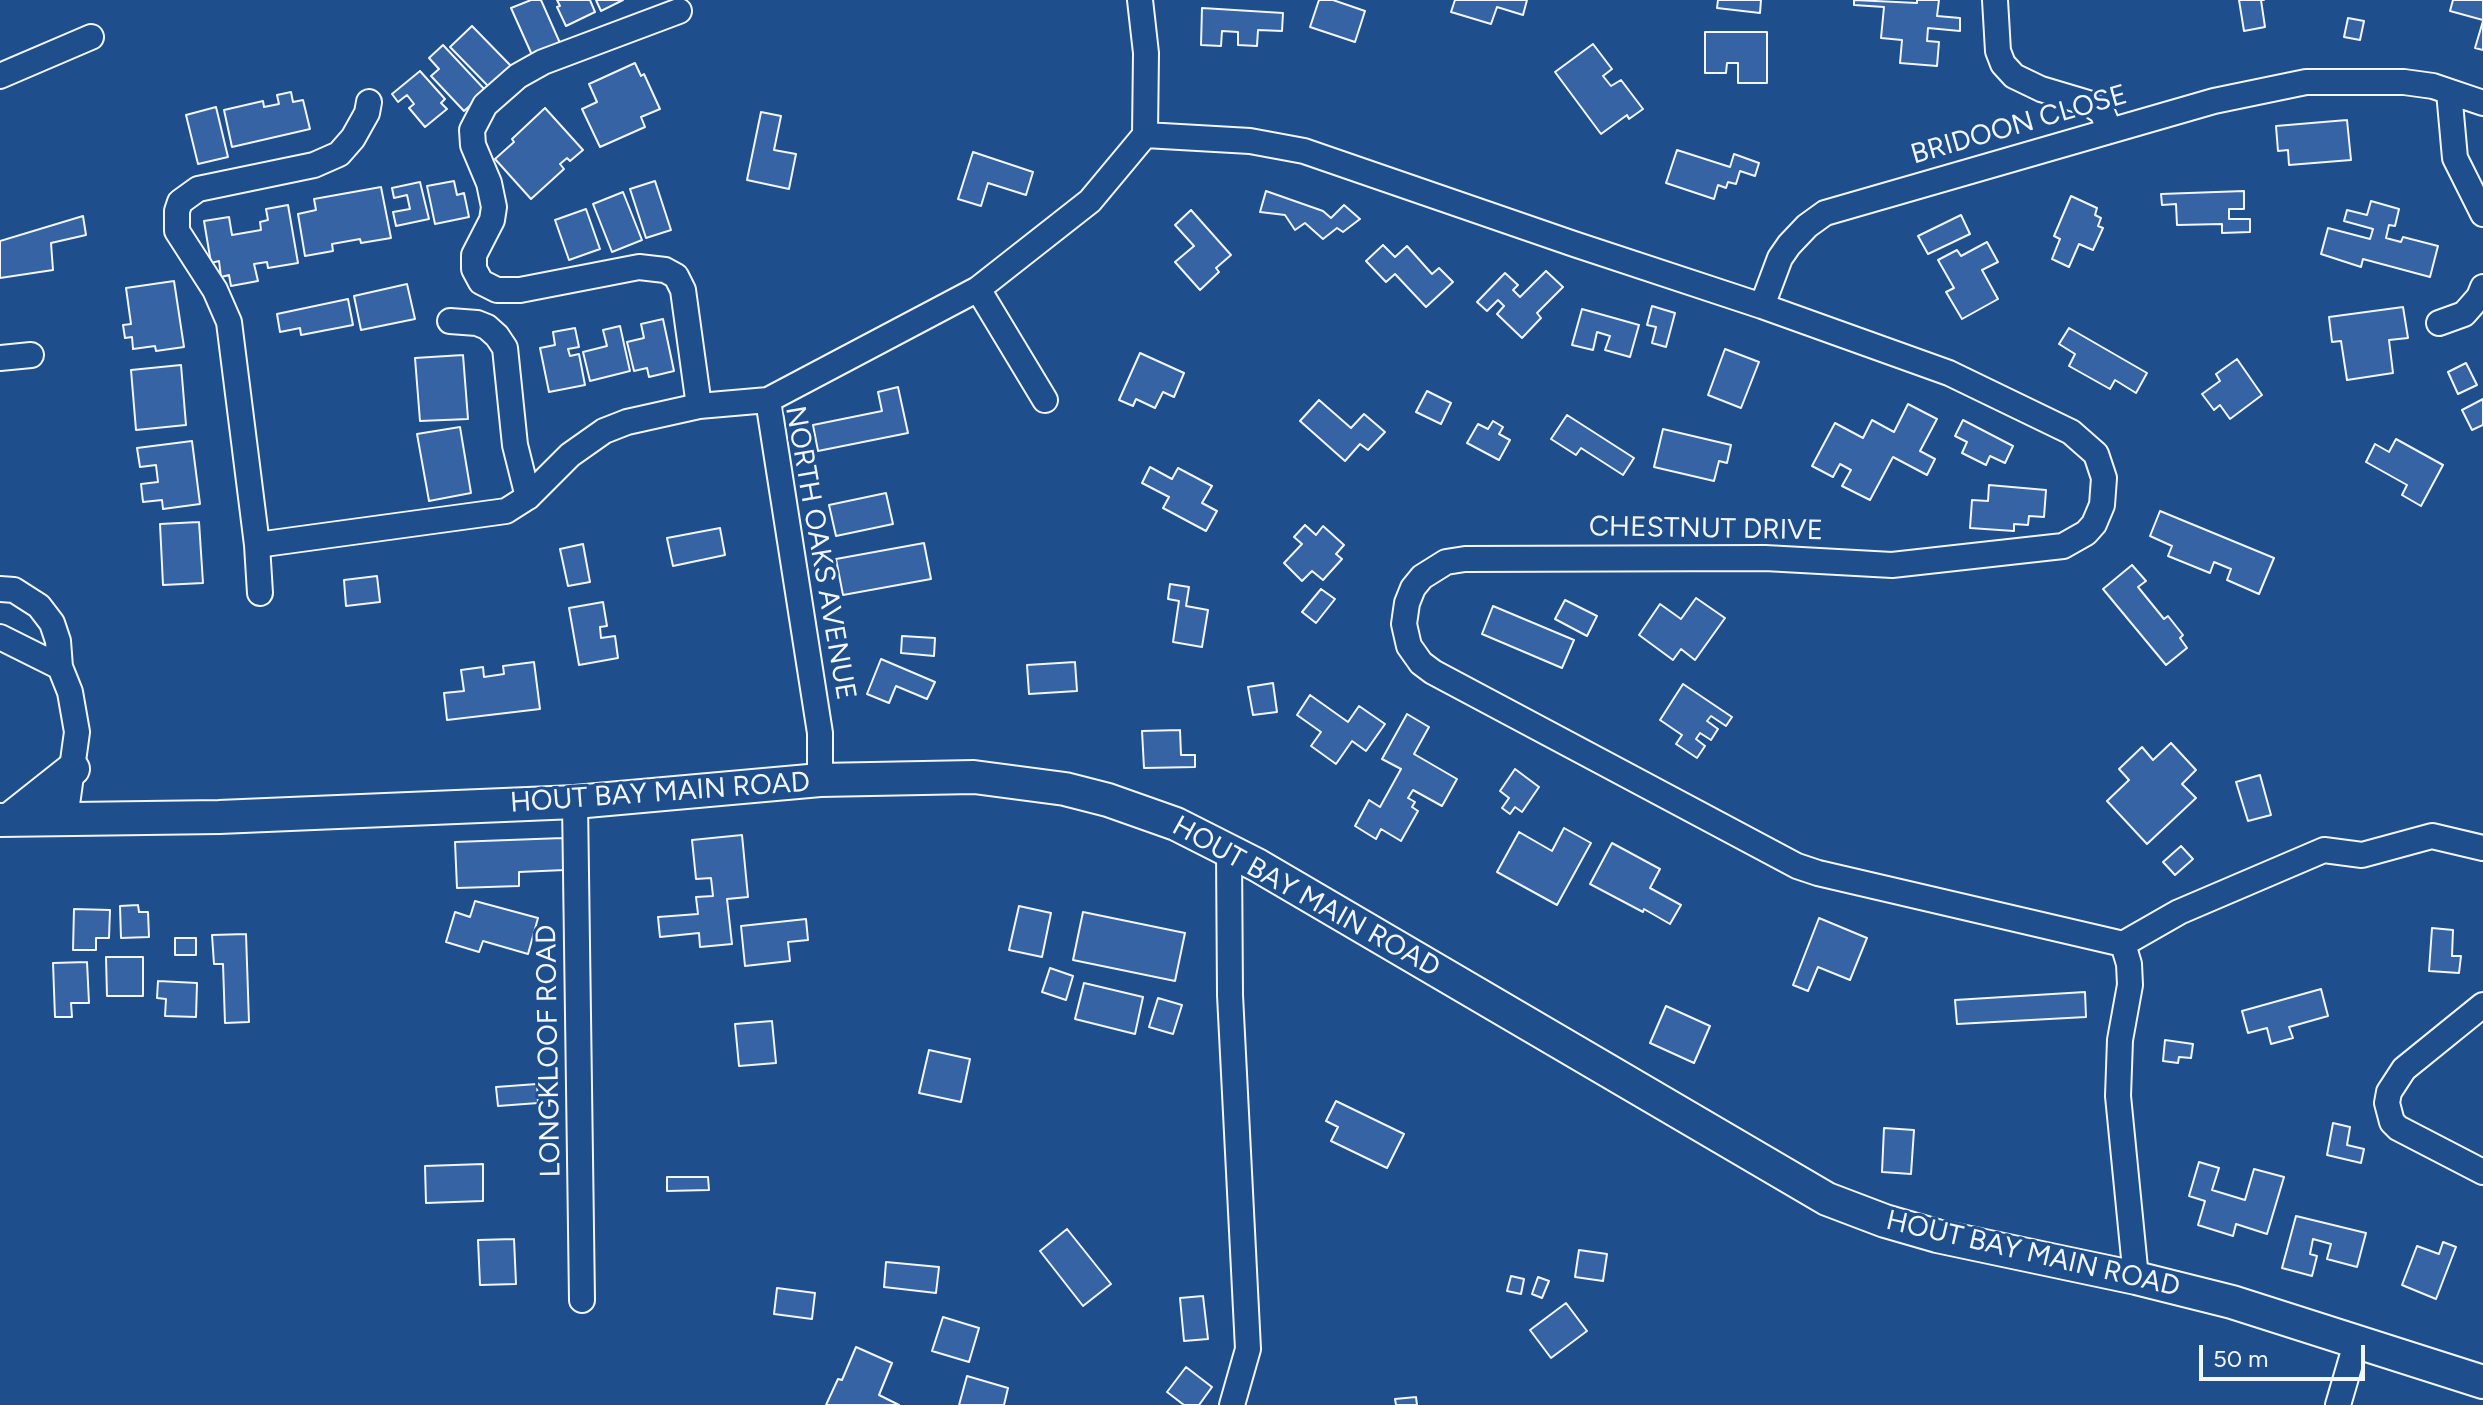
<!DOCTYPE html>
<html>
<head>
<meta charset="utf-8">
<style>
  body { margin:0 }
  #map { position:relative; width:2483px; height:1405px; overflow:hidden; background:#1f4e8c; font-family:Figtree,sans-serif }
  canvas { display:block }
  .scale { position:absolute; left:2199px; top:1345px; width:166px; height:36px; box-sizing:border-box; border:4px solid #f2f6ff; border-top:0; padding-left:10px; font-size:24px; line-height:28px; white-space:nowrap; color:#f2f6ff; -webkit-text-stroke:6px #1f4e8c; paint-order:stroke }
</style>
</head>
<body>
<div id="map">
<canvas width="2483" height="1405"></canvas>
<div class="scale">50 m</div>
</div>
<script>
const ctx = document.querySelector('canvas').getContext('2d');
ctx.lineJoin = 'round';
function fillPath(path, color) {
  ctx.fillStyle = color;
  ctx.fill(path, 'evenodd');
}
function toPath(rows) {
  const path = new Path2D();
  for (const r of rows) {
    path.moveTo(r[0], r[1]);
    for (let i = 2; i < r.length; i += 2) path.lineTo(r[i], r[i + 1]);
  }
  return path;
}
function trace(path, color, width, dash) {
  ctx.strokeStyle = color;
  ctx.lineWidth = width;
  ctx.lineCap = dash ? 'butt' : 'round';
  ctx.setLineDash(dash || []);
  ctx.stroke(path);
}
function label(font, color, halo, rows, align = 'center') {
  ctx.font = font + ' Figtree,sans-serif';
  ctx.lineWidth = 6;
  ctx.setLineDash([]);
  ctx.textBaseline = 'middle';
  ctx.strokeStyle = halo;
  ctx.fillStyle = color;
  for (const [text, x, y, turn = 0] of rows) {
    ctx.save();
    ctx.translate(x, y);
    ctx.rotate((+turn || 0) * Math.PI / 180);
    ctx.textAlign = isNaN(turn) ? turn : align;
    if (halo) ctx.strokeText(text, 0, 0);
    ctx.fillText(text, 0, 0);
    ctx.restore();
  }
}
const building = toPath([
  [531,0,541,0,560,43,532,55,511,8,531,0],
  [557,0,590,0,595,12,566,26,557,7,560,6,557,0],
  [596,0,623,0,601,11,596,0],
  [1319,0,1333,0,1365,11,1355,42,1310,27,1319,0],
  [1455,0,1527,0,1523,15,1497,7,1491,24,1451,12,1455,0],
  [1718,0,1761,0,1760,13,1717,8,1718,0],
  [1854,0,1917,3,1917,0,1939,0,1937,16,1960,18,1960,31,1928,28,1927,41,1939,42,1937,66,1900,63,1902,40,1881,38,1884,7,1854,5,1854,0],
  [2239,0,2264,0,2261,0,2265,27,2244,31,2239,0],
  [2453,0,2483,0,2483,20,2450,11,2453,0],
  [1202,8,1283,13,1282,31,1258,30,1257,46,1238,45,1238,32,1222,31,1221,46,1201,45,1202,8],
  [2348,18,2364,21,2360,40,2344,37,2348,18],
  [2483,21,2483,50,2475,48,2483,21],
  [472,26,512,67,490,88,450,47,472,26],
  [1705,32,1767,32,1767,83,1738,83,1738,63,1727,63,1726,73,1705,73,1705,32],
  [1593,44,1612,69,1603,76,1611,86,1621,80,1643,109,1629,119,1627,115,1601,134,1555,72,1593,44],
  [443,45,486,91,464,111,431,76,439,69,429,58,443,45],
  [635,63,641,76,644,74,660,109,641,117,645,127,600,147,582,109,597,102,589,84,635,63],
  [420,71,445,99,441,103,447,109,425,127,409,108,414,104,407,95,398,102,392,94,420,71],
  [291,92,293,102,303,100,310,129,232,147,224,110,263,101,264,107,279,104,277,95,291,92],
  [216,107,228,157,198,164,186,115,216,107],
  [545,108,583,150,570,161,567,158,560,164,564,169,531,199,495,159,514,142,512,139,545,108],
  [761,112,781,116,774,150,796,154,789,189,747,180,761,112],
  [2347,120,2351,160,2289,165,2288,150,2278,151,2276,126,2347,120],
  [1677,150,1730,167,1734,154,1759,163,1755,176,1740,171,1736,184,1728,182,1726,188,1718,185,1714,199,1666,183,1677,150],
  [973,152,1033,172,1026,195,988,183,981,206,958,199,973,152],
  [454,181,457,195,464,193,469,217,435,224,427,186,454,181],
  [655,181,671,230,646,238,630,189,655,181],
  [420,182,429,219,396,226,393,212,410,209,407,195,394,198,392,188,420,182],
  [381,187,391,238,361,243,360,239,332,244,333,251,305,256,298,214,316,210,314,199,381,187],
  [1266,191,1323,211,1331,218,1344,205,1360,219,1343,232,1337,228,1323,239,1305,223,1295,230,1285,215,1260,212,1266,191],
  [2244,191,2244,209,2229,209,2229,219,2250,219,2250,232,2222,233,2222,224,2177,225,2176,204,2162,205,2161,194,2244,191],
  [623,192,642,240,612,252,593,204,623,192],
  [2071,196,2097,208,2095,215,2101,218,2098,226,2103,228,2093,250,2079,244,2069,267,2052,259,2060,239,2054,236,2071,196],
  [2371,201,2399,209,2395,226,2389,225,2386,238,2401,242,2403,237,2438,246,2430,277,2363,259,2361,267,2321,254,2328,228,2370,239,2373,229,2344,221,2347,210,2367,215,2371,201],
  [288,205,298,263,268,268,267,262,254,264,258,281,231,286,229,275,221,277,219,261,211,263,204,221,229,217,232,235,261,230,260,222,268,220,266,209,288,205],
  [586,209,600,249,569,260,555,220,586,209],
  [1191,210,1231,255,1216,268,1219,272,1200,290,1175,262,1194,246,1175,225,1191,210],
  [1961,215,1970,234,1928,254,1918,236,1961,215],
  [83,216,86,235,51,243,53,270,0,278,0,241,83,216],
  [1987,242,1998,262,1982,270,1998,299,1962,319,1946,292,1954,288,1938,260,1957,250,1961,256,1987,242],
  [1383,245,1395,257,1407,246,1432,274,1439,268,1453,282,1426,307,1395,274,1386,282,1366,261,1383,245],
  [1546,271,1563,287,1537,313,1541,318,1522,338,1497,314,1504,306,1498,300,1487,311,1477,302,1505,273,1518,285,1513,290,1520,297,1546,271],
  [174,281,184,347,156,351,155,346,133,349,132,337,125,338,123,325,131,324,126,288,174,281],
  [407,284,415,319,361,330,354,296,407,284],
  [348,299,353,325,301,335,300,328,280,332,277,314,348,299],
  [1652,306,1675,313,1666,347,1652,343,1656,327,1647,325,1652,306],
  [2403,307,2408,338,2389,340,2393,373,2347,380,2341,341,2332,342,2329,317,2403,307],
  [1582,309,1639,325,1630,357,1605,350,1610,336,1597,332,1593,350,1572,345,1582,309],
  [663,319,674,371,649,377,647,368,634,371,627,342,644,338,641,324,663,319],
  [620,326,630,371,590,381,583,352,607,346,603,330,620,326],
  [575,328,579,347,568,349,570,356,579,354,585,385,549,392,540,348,555,345,553,332,575,328],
  [2069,328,2147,373,2136,393,2115,380,2110,389,2069,366,2075,354,2059,344,2069,328],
  [1725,349,1759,362,1741,408,1708,395,1725,349],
  [1140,353,1184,373,1174,397,1163,392,1155,408,1136,399,1133,406,1119,400,1140,353],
  [463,355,468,419,420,421,415,358,463,355],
  [2237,359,2262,395,2230,419,2220,405,2214,410,2202,394,2220,381,2216,374,2237,359],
  [2466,363,2477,385,2458,394,2448,372,2466,363],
  [181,365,186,425,136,430,131,370,181,365],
  [898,387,908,433,818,451,813,425,882,411,878,392,898,387],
  [1427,391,1451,403,1441,424,1416,412,1427,391],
  [2483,399,2483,425,2472,430,2462,410,2483,399],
  [1319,400,1351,428,1364,414,1385,432,1368,450,1360,444,1345,461,1300,421,1319,400],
  [1908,404,1937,419,1920,451,1935,459,1927,475,1893,457,1870,500,1842,486,1851,470,1840,464,1833,477,1812,466,1835,423,1863,438,1872,420,1894,432,1908,404],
  [1567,415,1634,458,1623,475,1581,448,1576,455,1551,439,1567,415],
  [1963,420,2013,446,2005,463,1990,456,1986,465,1962,453,1967,442,1955,436,1963,420],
  [1493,421,1503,427,1499,434,1510,440,1499,460,1467,443,1478,424,1488,429,1493,421],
  [460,427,471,493,429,501,417,434,460,427],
  [1663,429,1731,445,1727,463,1719,461,1714,481,1654,467,1663,429],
  [2396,439,2443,465,2421,506,2402,495,2407,485,2366,462,2375,444,2389,452,2396,439],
  [192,441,200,504,163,509,162,500,143,502,141,484,158,482,156,465,140,467,137,448,192,441],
  [1150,467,1172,479,1178,468,1212,486,1202,503,1217,511,1206,531,1163,508,1169,497,1142,483,1150,467],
  [1989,485,2046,490,2044,517,2029,516,2028,525,2014,524,2014,531,1970,528,1972,500,1988,501,1989,485],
  [886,493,893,524,836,536,829,505,886,493],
  [2160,511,2274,558,2259,594,2227,580,2231,569,2214,562,2210,573,2168,556,2172,546,2150,536,2160,511],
  [199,522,203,583,163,585,160,524,199,522],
  [1305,525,1316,535,1323,526,1344,545,1336,554,1342,559,1323,580,1312,571,1302,581,1284,563,1302,544,1294,537,1305,525],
  [720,528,725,555,673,566,667,538,720,528],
  [924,543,931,579,843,595,836,559,924,543],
  [583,544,590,582,568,586,560,549,583,544],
  [2132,565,2146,581,2138,587,2164,619,2168,616,2183,635,2180,638,2187,648,2166,665,2103,589,2132,565],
  [377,576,380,602,346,606,344,580,377,576],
  [1170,584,1189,587,1186,606,1208,610,1202,647,1173,642,1179,601,1168,599,1170,584],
  [1321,589,1335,599,1316,623,1302,612,1321,589],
  [1696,598,1725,618,1695,660,1681,649,1673,660,1639,635,1660,604,1681,619,1696,598],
  [1565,600,1597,616,1587,636,1555,619,1565,600],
  [603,602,607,626,600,627,601,638,615,636,618,658,579,665,569,608,603,602],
  [1493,606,1574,640,1562,668,1482,634,1493,606],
  [902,636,935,638,934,656,901,653,902,636],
  [881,659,935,682,927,699,896,686,889,703,867,694,881,659],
  [534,662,540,709,447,720,444,693,464,691,461,670,483,667,484,677,504,674,503,666,534,662],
  [1075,662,1077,691,1029,694,1027,665,1075,662],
  [1273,683,1277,712,1253,715,1248,687,1273,683],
  [1683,684,1732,717,1726,726,1711,716,1707,721,1718,729,1711,740,1700,733,1696,739,1705,746,1697,758,1676,744,1682,735,1660,720,1683,684],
  [1310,695,1348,722,1359,706,1385,724,1366,751,1352,741,1336,764,1311,746,1321,732,1297,715,1310,695],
  [1407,714,1429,727,1414,754,1457,779,1442,806,1413,790,1408,798,1415,802,1412,807,1418,811,1401,841,1381,829,1376,839,1355,826,1369,800,1380,807,1401,769,1382,759,1407,714],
  [1180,730,1181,755,1195,755,1195,767,1144,768,1142,731,1180,730],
  [2171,743,2196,770,2182,784,2196,798,2147,844,2107,801,2129,780,2119,769,2142,747,2153,760,2171,743],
  [1515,769,1539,787,1522,812,1515,807,1510,814,1502,808,1509,798,1500,791,1515,769],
  [2260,775,2271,815,2248,821,2236,782,2260,775],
  [1564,828,1591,843,1557,905,1497,872,1519,832,1552,851,1564,828],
  [742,835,748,897,727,899,732,944,700,947,699,933,660,937,658,917,698,914,696,897,713,896,711,878,696,879,692,840,742,835],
  [563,838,565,870,519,872,519,886,457,888,455,842,563,838],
  [1612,843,1660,869,1650,888,1681,905,1670,924,1644,909,1643,912,1590,884,1612,843],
  [2181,846,2193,859,2175,875,2163,862,2181,846],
  [475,901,538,918,528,954,483,941,479,952,446,942,455,912,470,917,475,901],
  [138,905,139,912,148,912,149,937,121,938,120,906,138,905],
  [1019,906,1051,913,1042,957,1009,950,1019,906],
  [74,909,110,910,109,938,96,938,96,950,73,950,74,909],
  [1083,912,1185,933,1175,981,1073,960,1083,912],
  [1819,918,1867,938,1850,980,1818,967,1808,991,1793,985,1819,918],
  [806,919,808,940,788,942,790,961,745,966,741,926,806,919],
  [2432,928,2453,930,2452,956,2461,956,2459,973,2429,971,2432,928],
  [246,934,249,1022,225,1023,223,964,214,964,212,935,246,934],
  [175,938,196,938,196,955,175,955,175,938],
  [106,957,143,957,143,996,107,996,106,957],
  [87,962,89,1003,71,1003,72,1017,55,1017,53,963,87,962],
  [1050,968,1073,976,1066,1000,1042,992,1050,968],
  [158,981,197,983,196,1017,165,1016,166,999,157,998,158,981],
  [1084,983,1143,997,1135,1034,1075,1019,1084,983],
  [2321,989,2328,1016,2289,1027,2293,1038,2271,1044,2267,1028,2248,1033,2242,1011,2321,989],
  [2085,992,2086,1017,1957,1024,1955,1000,2085,992],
  [1158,998,1182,1005,1173,1034,1149,1027,1158,998],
  [1666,1006,1710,1026,1694,1063,1650,1043,1666,1006],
  [772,1021,776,1063,739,1066,735,1024,772,1021],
  [2165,1040,2193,1044,2191,1058,2179,1057,2178,1063,2163,1061,2165,1040],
  [929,1050,970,1059,961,1102,919,1093,929,1050],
  [537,1084,538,1103,498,1106,496,1087,537,1084],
  [1336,1101,1404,1134,1387,1168,1331,1141,1338,1127,1326,1121,1336,1101],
  [2333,1123,2350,1127,2347,1145,2364,1149,2361,1163,2327,1155,2333,1123],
  [1884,1128,1914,1130,1911,1174,1882,1172,1884,1128],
  [2199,1162,2219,1168,2212,1190,2245,1200,2254,1169,2284,1177,2267,1234,2236,1224,2233,1236,2198,1225,2205,1201,2189,1196,2199,1162],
  [483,1164,483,1201,426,1203,425,1166,483,1164],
  [667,1177,708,1177,709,1190,667,1191,667,1177],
  [2296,1216,2366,1233,2357,1267,2327,1259,2331,1244,2313,1239,2310,1254,2317,1256,2312,1276,2282,1268,2296,1216],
  [1067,1229,1111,1284,1083,1306,1040,1251,1067,1229],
  [514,1239,516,1284,480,1285,478,1240,514,1239],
  [2443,1242,2456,1247,2436,1299,2402,1285,2417,1246,2439,1254,2443,1242],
  [1579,1250,1607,1254,1603,1281,1575,1277,1579,1250],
  [886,1262,939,1267,936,1293,884,1287,886,1262],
  [1511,1276,1524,1279,1521,1294,1507,1291,1511,1276],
  [1538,1277,1549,1281,1542,1298,1532,1294,1538,1277],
  [777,1288,815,1293,812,1319,774,1314,777,1288],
  [1203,1296,1208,1339,1184,1341,1180,1298,1203,1296],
  [1566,1303,1587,1331,1551,1358,1530,1330,1566,1303],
  [943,1317,979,1328,969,1362,932,1351,943,1317],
  [856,1347,892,1363,879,1395,899,1405,826,1405,838,1379,842,1380,856,1347],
  [1186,1367,1212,1387,1199,1405,1184,1405,1167,1392,1186,1367],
  [967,1376,1008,1388,1004,1405,959,1405,967,1376],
  [1416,1397,1417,1405,1396,1405,1395,1399,1416,1397]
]);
const minor = toPath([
  [1995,0,1998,51,2003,64,2014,76,2041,89,2088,103,2102,112,2110,131],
  [679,11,543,62,518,76,485,105,472,130,473,145,489,183,494,207,492,220,474,255,474,269,481,282,497,290,520,290,639,267,665,270,676,276,683,290,699,406],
  [0,76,91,37],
  [2449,92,2455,158,2483,214],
  [1145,135,1250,141,1304,151,1574,244,1762,306,1949,373,2071,432,2096,454,2104,478,2102,505,2094,524,2086,533,2063,546,1892,565,1765,558,1465,559,1446,562,1422,577,1413,588,1407,603,1404,624,1409,646,1421,663,1433,672,1797,866,1818,873,2123,944,2129,964,2130,985,2120,1040,2118,1096,2136,1278],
  [978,289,1045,400],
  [1762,306,1780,258,1789,245,1807,226,1825,213,2214,101,2306,82,2404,82,2433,86,2483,103],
  [450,321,477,323,487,327,497,336,505,348,515,445,528,497],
  [2439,323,2464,314,2479,297,2483,287],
  [0,358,31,355],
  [768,400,820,733,820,780],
  [257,545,506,511,528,497,570,455,604,431,627,422,699,406,768,400,978,289,1090,201,1145,135,1146,53,1140,0],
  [0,589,14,590,39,606,52,623,58,641,60,667,70,692,77,732,65,819],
  [260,593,257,545,229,322,215,290,177,231,177,211,180,202,198,189,314,165,339,154,353,138,367,113,369,102],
  [0,637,60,667],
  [575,802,582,1300],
  [1229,851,1230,995,1248,1349,1232,1405],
  [2123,944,2179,912,2324,850,2362,855,2432,836,2483,848],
  [2483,1005,2404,1069,2389,1092,2387,1103,2392,1122,2398,1128,2483,1172],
  [2338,1405,2357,1340]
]);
const major = toPath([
  [10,819,73,769],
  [0,820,219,817,575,802,820,780,974,777,1065,789,1108,800,1176,824,1257,865,1827,1199,1885,1221,1937,1236,2136,1278,2232,1302,2483,1382]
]);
const streetNames = [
  ["BRIDOON CLOSE",2019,125,-16],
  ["CHESTNUT DRIVE",1706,529,1],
  ["NORTH OAKS AVENUE",820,553,80],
  ["HOUT BAY MAIN ROAD",660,793,-4],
  ["HOUT BAY MAIN ROAD",1306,897,29],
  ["LONGKLOOF ROAD",549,1051,-91],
  ["HOUT BAY MAIN ROAD",2033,1254,13]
];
fillPath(building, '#3563a3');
trace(building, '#f2f6ff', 2);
trace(minor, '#f2f6ff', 28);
trace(major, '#f2f6ff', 36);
trace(minor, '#1f4e8c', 24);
trace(major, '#1f4e8c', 32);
label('28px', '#f2f6ff', '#1f4e8c', streetNames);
</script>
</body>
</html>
